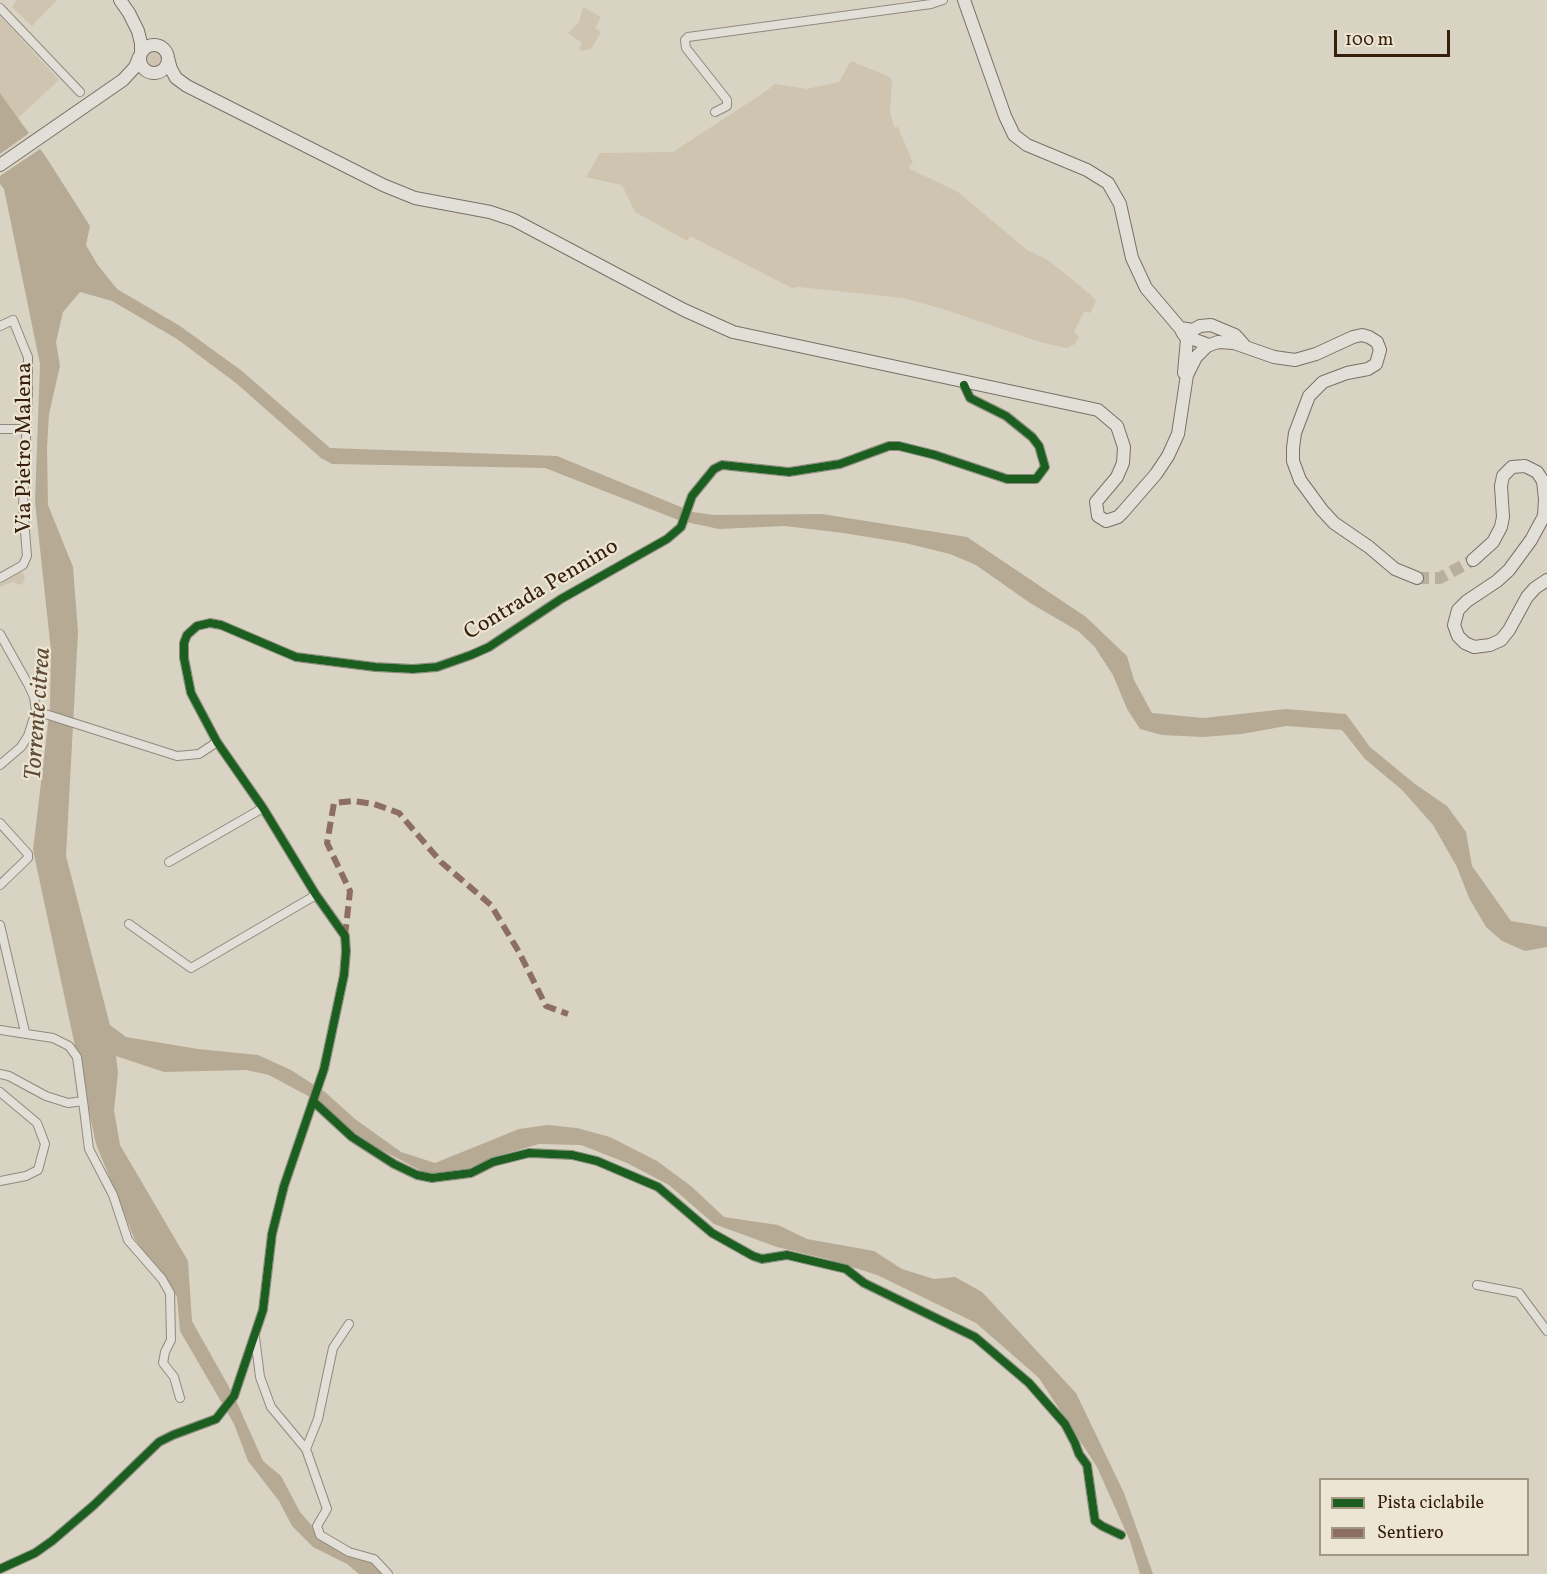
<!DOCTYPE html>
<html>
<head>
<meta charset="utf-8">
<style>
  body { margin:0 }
  #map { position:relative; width:1547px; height:1574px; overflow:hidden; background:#d9d3c4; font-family:Vollkorn,serif }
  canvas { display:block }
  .legend { position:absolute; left:1319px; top:1478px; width:210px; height:78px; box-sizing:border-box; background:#ece5d3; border:2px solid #a39683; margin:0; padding:8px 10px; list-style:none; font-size:18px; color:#36200c }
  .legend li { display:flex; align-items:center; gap:12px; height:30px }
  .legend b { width:30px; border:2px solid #a39683 }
  .scale { position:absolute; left:1334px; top:30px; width:116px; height:27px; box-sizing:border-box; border:3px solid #36200c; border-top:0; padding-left:8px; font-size:18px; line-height:21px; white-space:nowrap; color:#36200c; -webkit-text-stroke:4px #ece5d3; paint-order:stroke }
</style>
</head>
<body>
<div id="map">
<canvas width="1547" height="1574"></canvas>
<ul class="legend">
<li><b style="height:8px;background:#1b5e20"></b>Pista ciclabile</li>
<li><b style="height:8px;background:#8d6e63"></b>Sentiero</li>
</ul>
<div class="scale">100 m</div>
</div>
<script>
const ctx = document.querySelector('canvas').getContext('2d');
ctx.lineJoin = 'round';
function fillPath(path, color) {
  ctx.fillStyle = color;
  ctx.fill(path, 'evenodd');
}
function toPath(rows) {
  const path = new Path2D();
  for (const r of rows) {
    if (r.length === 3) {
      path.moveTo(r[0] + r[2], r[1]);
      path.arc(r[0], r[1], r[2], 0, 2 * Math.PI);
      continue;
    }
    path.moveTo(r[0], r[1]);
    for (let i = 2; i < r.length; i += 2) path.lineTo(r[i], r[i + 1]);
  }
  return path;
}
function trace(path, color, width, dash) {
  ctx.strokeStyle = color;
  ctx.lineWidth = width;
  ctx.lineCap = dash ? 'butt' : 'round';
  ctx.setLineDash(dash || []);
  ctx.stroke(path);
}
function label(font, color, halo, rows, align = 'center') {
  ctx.font = font + ' Vollkorn,serif';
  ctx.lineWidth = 4.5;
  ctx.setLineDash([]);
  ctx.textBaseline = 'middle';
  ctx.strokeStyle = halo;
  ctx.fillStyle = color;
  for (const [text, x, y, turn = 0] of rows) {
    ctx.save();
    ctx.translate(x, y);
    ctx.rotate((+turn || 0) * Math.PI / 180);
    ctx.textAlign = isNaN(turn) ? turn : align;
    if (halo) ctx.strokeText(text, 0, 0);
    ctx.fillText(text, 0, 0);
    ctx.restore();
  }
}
const green = toPath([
  [17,0,57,0,32,26,12,7],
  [583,7,601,17,595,28,601,32,592,48,583,51,579,50,582,43,568,33,579,22],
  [0,16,59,80,18,118,0,93],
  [154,58,10],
  [851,61,890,77,892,80,890,112,894,127,898,127,913,163,909,166,910,169,958,192,1027,250,1048,260,1091,295,1096,301,1090,313,1084,311,1074,333,1079,336,1075,344,1067,348,1040,342,943,309,903,298,799,287,792,288,690,236,687,241,635,212,622,185,586,177,600,153,673,152,768,90,772,86,775,84,807,89,839,82],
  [22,571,25,578,22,585,12,582,0,587,0,584]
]);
const water = toPath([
  [0,93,46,157,90,226,86,245,97,264,117,289,180,326,242,371,330,448,557,456,693,512,714,515,822,514,967,537,1086,617,1127,656,1134,680,1152,713,1203,718,1286,709,1346,714,1370,747,1415,784,1447,806,1466,832,1472,866,1511,921,1547,927,1547,947,1525,951,1502,941,1486,927,1469,898,1457,867,1433,825,1402,790,1365,759,1342,730,1286,726,1242,734,1203,737,1162,735,1140,729,1127,709,1113,675,1094,646,1078,631,1030,603,976,565,950,554,905,543,843,533,785,526,719,529,681,521,545,468,332,464,321,458,236,383,177,339,112,301,80,292,63,312,56,342,60,366,49,414,47,448,48,505,73,567,78,632,66,856,110,1025,126,1037,198,1049,258,1055,291,1070,325,1092,355,1119,401,1152,435,1163,519,1129,548,1125,577,1128,610,1137,657,1161,691,1186,724,1217,778,1225,807,1239,874,1251,902,1269,934,1279,955,1277,982,1292,1076,1393,1124,1493,1153,1574,1140,1574,1130,1541,1097,1467,1039,1378,976,1323,877,1275,827,1259,777,1247,714,1224,669,1185,627,1163,581,1145,539,1144,494,1157,469,1168,427,1174,378,1148,352,1131,308,1096,269,1075,246,1070,164,1072,116,1056,118,1073,114,1110,120,1145,188,1261,192,1321,234,1396,263,1461,281,1476,300,1512,320,1535,374,1559,388,1574,359,1574,347,1564,313,1547,292,1526,279,1501,248,1461,234,1424,180,1331,177,1297,134,1238,96,1144,33,850,50,707,51,651,35,502,40,364,4,189,0,184]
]);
const pier = toPath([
  [32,131,43,147,0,176,0,154]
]);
const secondaryTunnel = toPath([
  [1417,578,1440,578,1473,560]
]);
const street = toPath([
  [0,8,80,92],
  [715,112,727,106,727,100,686,48,685,40,688,37,931,4,943,0],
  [0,326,13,320,23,345,28,357,28,393,23,506,27,556,23,565,0,578],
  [0,429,27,429],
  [0,634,28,684,34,697,36,711,28,736,21,747,0,765],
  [36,711,177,756,199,754,217,742],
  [0,823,28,854,28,858,0,885],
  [169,862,263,808],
  [129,924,191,968,316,895],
  [0,925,25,1032],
  [0,1030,53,1038,69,1046,77,1057,83,1101,68,1103,46,1096,9,1076,0,1074],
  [0,1092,37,1123,45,1144,38,1170,26,1176,0,1181],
  [83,1101,89,1149,113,1195,128,1240,162,1279,170,1293,171,1340,165,1352,163,1363,174,1377,180,1398],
  [314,1102,352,1137,394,1164,417,1175,432,1178,471,1173,493,1162,529,1153,572,1155,597,1161,658,1187,712,1233,753,1256,762,1259,787,1255,846,1269,864,1283,975,1337,1029,1383,1065,1424,1075,1443,1079,1454,1087,1465,1095,1521,1102,1526,1121,1535],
  [1477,1285,1519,1293,1547,1331],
  [255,1337,260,1377,271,1407,306,1449,318,1419,333,1348,349,1324],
  [306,1449,327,1509,317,1526,320,1535,349,1552,374,1559,388,1574],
  [0,1569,35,1553,52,1541,94,1505,159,1442,173,1435,216,1419,234,1396,263,1310,272,1234,284,1186,324,1069,344,975,346,951,345,936,316,895,263,808,217,742,191,693,184,658,184,643,187,635,197,626,210,623,221,625,296,657,375,667,413,669,437,667,471,655,489,647,561,599,667,539,681,527,692,496,714,469,722,465,789,472,840,464,889,446,899,446,935,455,1007,479,1036,479,1045,467,1039,446,1032,437,1006,416,970,398,964,385]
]);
const secondary = toPath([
  [120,0,129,13,138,31,141,43,141,53],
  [964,0,1005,116,1014,135,1027,145,1087,170,1108,183,1120,204,1132,258,1146,288,1180,328,1193,339,1209,345],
  [154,59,14],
  [168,58,171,69,176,78,187,86,383,185,415,198,490,212,514,220,684,310,733,332,1098,410,1117,426,1124,447,1123,463,1117,477,1096,502,1098,516,1106,521,1118,517,1123,512,1156,474,1168,456,1178,434,1187,375,1196,357,1207,346,1218,342,1234,343,1274,357,1295,360,1316,354,1353,337,1362,335,1369,337,1377,342,1380,350,1376,364,1368,369,1347,373,1323,382,1309,396,1295,433,1293,448,1293,461,1300,480,1322,510,1334,523,1369,547,1395,569,1417,578],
  [0,165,123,80,135,67,139,57],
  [1180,328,1193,330,1200,326,1211,325,1235,335,1244,345],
  [1182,332,1187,339,1184,373],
  [1473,560,1493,542,1501,527,1503,517,1501,486,1503,476,1512,467,1525,466,1537,472,1543,481,1545,499,1544,516,1531,540,1509,570,1497,581,1467,601,1458,610,1454,625,1458,636,1465,643,1474,647,1490,645,1501,640,1509,630,1527,597,1535,588,1547,580]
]);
const quiet = toPath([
  [345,936,350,891,327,843,334,803,353,801,374,804,399,813,441,862,491,905,519,952,546,1006,568,1014]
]);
const cycleway = toPath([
  [314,1102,352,1137,394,1164,417,1175,432,1178,471,1173,493,1162,529,1153,572,1155,597,1161,658,1187,712,1233,753,1256,762,1259,787,1255,846,1269,864,1283,975,1337,1029,1383,1065,1424,1075,1443,1079,1454,1087,1465,1095,1521,1102,1526,1121,1535],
  [0,1569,35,1553,52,1541,94,1505,159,1442,173,1435,216,1419,234,1396,263,1310,272,1234,284,1186,324,1069,344,975,346,951,345,936,316,895,263,808,217,742,191,693,184,658,184,643,187,635,197,626,210,623,221,625,296,657,375,667,413,669,437,667,471,655,489,647,561,599,667,539,681,527,692,496,714,469,722,465,789,472,840,464,889,446,899,446,935,455,1007,479,1036,479,1045,467,1039,446,1032,437,1006,416,970,398,964,385]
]);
const streetNames = [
  ["Via Pietro Malena",26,448,-90],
  ["Contrada Pennino",542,591,-31]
];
const waterNames = [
  ["Torrente citrea",40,714,-86]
];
fillPath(green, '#cec4af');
fillPath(water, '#b7aa94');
fillPath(pier, '#d9d3c4');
trace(secondaryTunnel, '#b8af9f', 12, [12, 6]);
trace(street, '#90897e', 10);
trace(secondary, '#787166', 14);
trace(street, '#e2dfd8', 8);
trace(secondary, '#e2dfd8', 12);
trace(quiet, '#8d6e63', 6, [12, 6]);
trace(cycleway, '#1b5e20', 8);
label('22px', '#36200c', '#ece5d3', streetNames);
label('italic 24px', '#5e4a35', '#ece5d3', waterNames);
</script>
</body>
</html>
